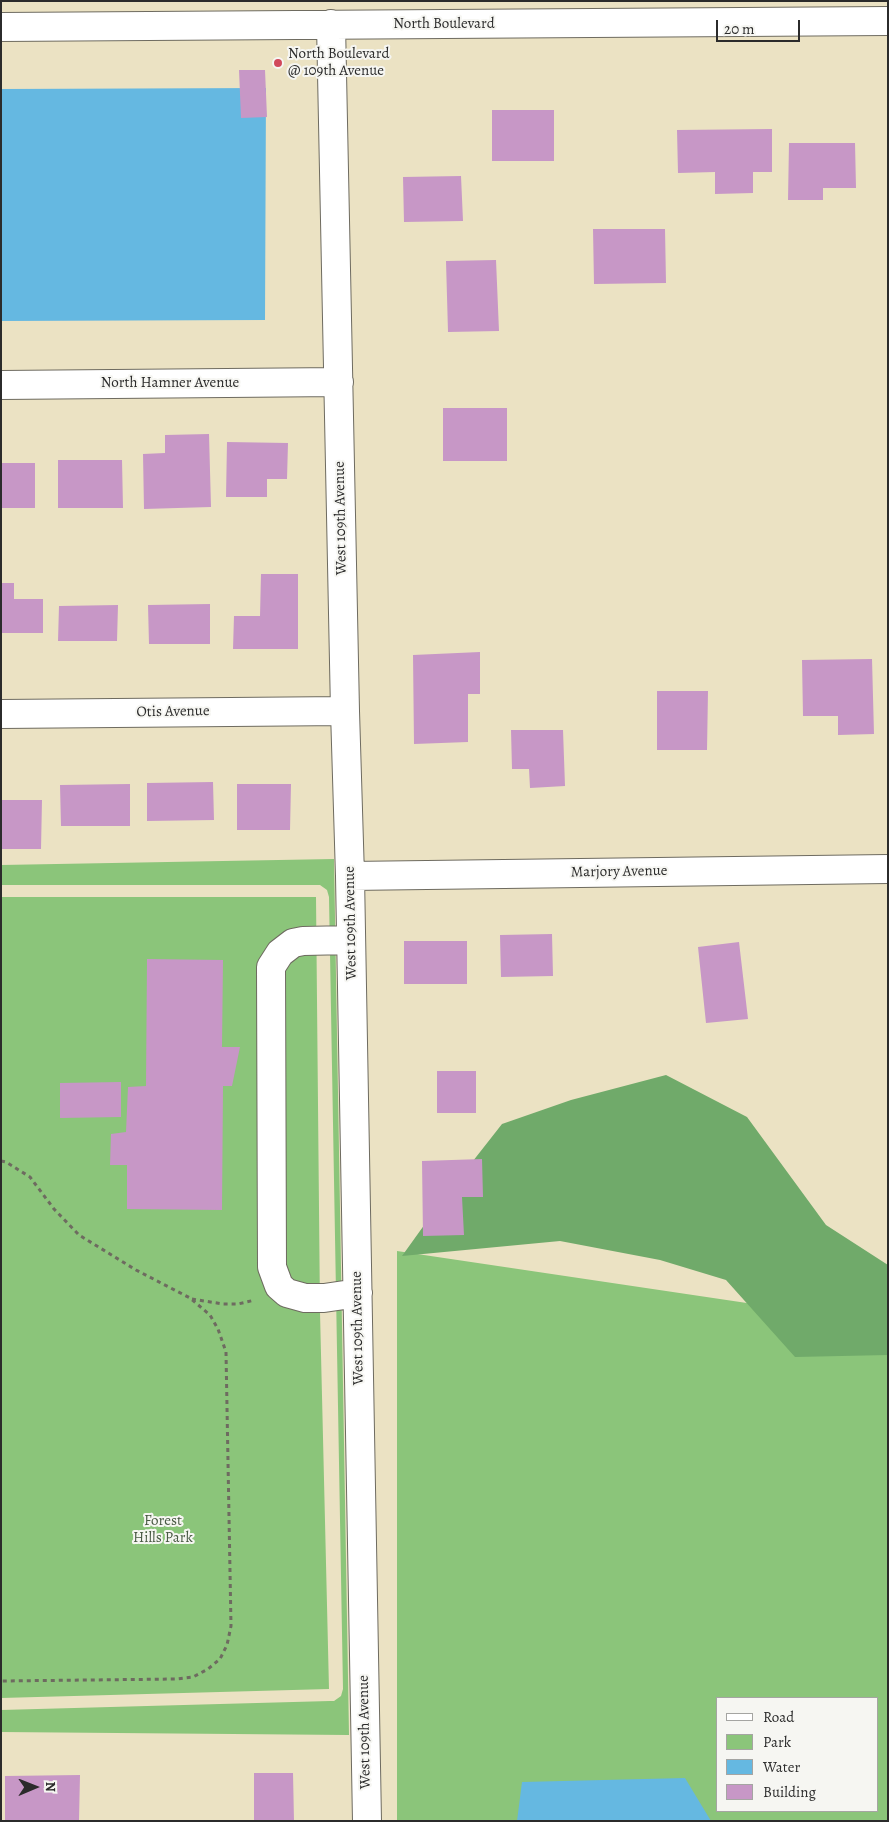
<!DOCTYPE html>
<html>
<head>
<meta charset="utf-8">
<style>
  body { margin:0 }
  #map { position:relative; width:889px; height:1822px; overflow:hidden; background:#ebe2c3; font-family:Alegreya,serif }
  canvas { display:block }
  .frame { position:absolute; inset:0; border:2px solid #2b2b2b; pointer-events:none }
  .legend { position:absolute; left:716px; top:1697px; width:162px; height:115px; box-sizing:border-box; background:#f6f6f2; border:1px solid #a5a5a2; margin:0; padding:6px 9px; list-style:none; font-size:15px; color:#2b2b2b }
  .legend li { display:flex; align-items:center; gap:10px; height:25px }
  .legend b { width:25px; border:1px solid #a5a5a2 }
  .north { position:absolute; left:10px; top:1762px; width:50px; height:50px; -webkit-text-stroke:4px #f6f6f2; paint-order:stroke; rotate:89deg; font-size:14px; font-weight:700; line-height:20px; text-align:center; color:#2b2b2b }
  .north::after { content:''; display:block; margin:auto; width:18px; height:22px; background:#2b2b2b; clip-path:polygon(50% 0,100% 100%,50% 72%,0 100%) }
  .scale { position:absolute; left:716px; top:20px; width:84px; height:22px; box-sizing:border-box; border:2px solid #2b2b2b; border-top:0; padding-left:6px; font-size:15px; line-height:18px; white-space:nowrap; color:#2b2b2b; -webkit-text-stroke:4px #f6f6f2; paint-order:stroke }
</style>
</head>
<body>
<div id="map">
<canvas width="889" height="1822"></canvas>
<div class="frame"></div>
<ul class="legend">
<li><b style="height:6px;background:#fff"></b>Road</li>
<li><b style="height:14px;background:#8bc57a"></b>Park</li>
<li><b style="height:14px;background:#65b8e1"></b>Water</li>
<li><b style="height:14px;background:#c797c6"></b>Building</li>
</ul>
<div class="north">N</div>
<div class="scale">20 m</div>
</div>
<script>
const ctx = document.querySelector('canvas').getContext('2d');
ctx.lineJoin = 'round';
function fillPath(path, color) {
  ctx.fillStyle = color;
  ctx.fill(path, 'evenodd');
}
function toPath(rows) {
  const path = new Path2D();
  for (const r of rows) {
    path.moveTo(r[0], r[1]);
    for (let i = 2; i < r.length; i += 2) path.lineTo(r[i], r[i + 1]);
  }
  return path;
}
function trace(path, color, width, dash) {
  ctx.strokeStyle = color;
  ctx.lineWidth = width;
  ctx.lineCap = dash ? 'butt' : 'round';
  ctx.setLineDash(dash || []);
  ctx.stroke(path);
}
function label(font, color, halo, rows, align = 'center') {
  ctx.font = font + ' Alegreya,serif';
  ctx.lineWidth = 4;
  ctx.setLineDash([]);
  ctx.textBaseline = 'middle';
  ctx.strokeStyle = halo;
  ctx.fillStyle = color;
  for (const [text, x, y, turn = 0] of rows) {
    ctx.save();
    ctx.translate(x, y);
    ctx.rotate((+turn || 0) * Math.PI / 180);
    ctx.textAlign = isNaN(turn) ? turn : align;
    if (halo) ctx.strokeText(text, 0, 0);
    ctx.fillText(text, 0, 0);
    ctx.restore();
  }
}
const green = toPath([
  [334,859,349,1735,1,1732,1,1710,330,1701,334,1701,341,1696,343,1689,329,897,327,890,320,885,1,885,1,865],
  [1,897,316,897,320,1312,329,1689,1,1698],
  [397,1251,888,1324,888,1821,397,1821],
  [718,1698,878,1698,878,1811,718,1811]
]);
const forest = toPath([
  [666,1075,747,1117,826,1225,888,1265,888,1355,795,1357,726,1280,660,1260,560,1241,402,1256,440,1203,502,1124,571,1100]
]);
const water = toPath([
  [266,88,265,320,1,321,1,89],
  [685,1778,711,1821,517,1821,522,1782]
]);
const building = toPath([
  [239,70,265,70,267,117,241,118],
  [492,110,554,110,554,161,492,161],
  [772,129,772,172,753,172,753,193,715,194,715,172,678,173,677,130],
  [789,143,855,143,856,188,823,188,823,200,788,200],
  [461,176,463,221,404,222,403,177],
  [593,229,665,229,666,283,594,284],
  [496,260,499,331,448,332,446,261],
  [443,408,507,408,507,461,443,461],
  [209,434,211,507,144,509,143,454,165,453,165,435],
  [227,442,288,443,287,479,267,479,267,497,226,497],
  [58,460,122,460,123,508,58,508],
  [1,463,35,463,35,508,1,508],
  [261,574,298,574,298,649,233,649,234,616,260,616],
  [1,583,14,583,14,599,43,599,43,633,1,633],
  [210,604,210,644,149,644,148,605],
  [118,605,117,641,58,641,59,606],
  [480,652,480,694,468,694,468,742,414,744,413,655],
  [872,659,874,734,838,735,838,716,803,716,802,660],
  [657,691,708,691,707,750,657,750],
  [511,730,563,730,565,786,530,788,529,769,512,769],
  [213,782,214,820,147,821,147,783],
  [130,784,130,826,61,826,60,785],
  [237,784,291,784,290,830,237,830],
  [1,800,42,800,41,849,1,849],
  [552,934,553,976,501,977,500,935],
  [404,941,467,941,467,984,404,984],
  [739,942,748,1019,706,1023,698,947],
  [147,959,223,960,222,1047,240,1047,232,1086,223,1086,222,1210,127,1209,127,1165,110,1165,111,1134,126,1132,128,1087,146,1086],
  [437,1071,476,1071,476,1113,437,1113],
  [121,1082,121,1117,60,1118,60,1083],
  [482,1159,483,1197,462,1197,464,1235,423,1236,422,1161],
  [254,1773,293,1773,294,1821,254,1821],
  [80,1775,79,1820,5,1821,5,1776]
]);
const path = toPath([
  [1,1161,6,1162,30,1177,54,1209,79,1235,136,1270,190,1298,210,1315,218,1329,226,1352,231,1626,227,1645,220,1659,208,1669,193,1677,177,1679,1,1681],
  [192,1299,223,1304,238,1304,255,1300]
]);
const minor = toPath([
  [331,24,345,711,350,876,367,1821],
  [1,27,888,21],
  [1,385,339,382],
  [1,714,345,711],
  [350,876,888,869],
  [351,940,303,941,293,943,280,953,271,967,272,1267,279,1286,287,1293,305,1298,324,1298,358,1293]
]);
const markers = [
  [278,63,5,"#d1495b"]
];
const streetNames = [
  ["North Boulevard",444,24],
  ["North Hamner Avenue",170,383],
  ["West 109th Avenue",341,518,-91],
  ["Otis Avenue",173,712,-1],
  ["Marjory Avenue",619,872,-1],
  ["West 109th Avenue",351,923,-91],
  ["West 109th Avenue",358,1328,-91],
  ["West 109th Avenue",365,1732,-91]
];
const poiNames = [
  ["North Boulevard",288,54],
  ["@ 109th Avenue",288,71]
];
const parkNames = [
  ["Forest",163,1521],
  ["Hills Park",163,1538]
];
fillPath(green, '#8bc57a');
fillPath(forest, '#70aa6a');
fillPath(water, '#65b8e1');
fillPath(building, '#c797c6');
trace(minor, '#6e6b60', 30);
trace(path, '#6e6b60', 3, [4, 4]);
trace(minor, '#fff', 28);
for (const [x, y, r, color] of markers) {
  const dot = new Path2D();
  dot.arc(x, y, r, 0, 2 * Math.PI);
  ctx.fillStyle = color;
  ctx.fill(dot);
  trace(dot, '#f6f6f2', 2);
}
label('15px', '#2b2b2b', '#f6f6f2', streetNames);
label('15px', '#2b2b2b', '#f6f6f2', poiNames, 'left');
label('15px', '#485943', '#f6f6f2', parkNames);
</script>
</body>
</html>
